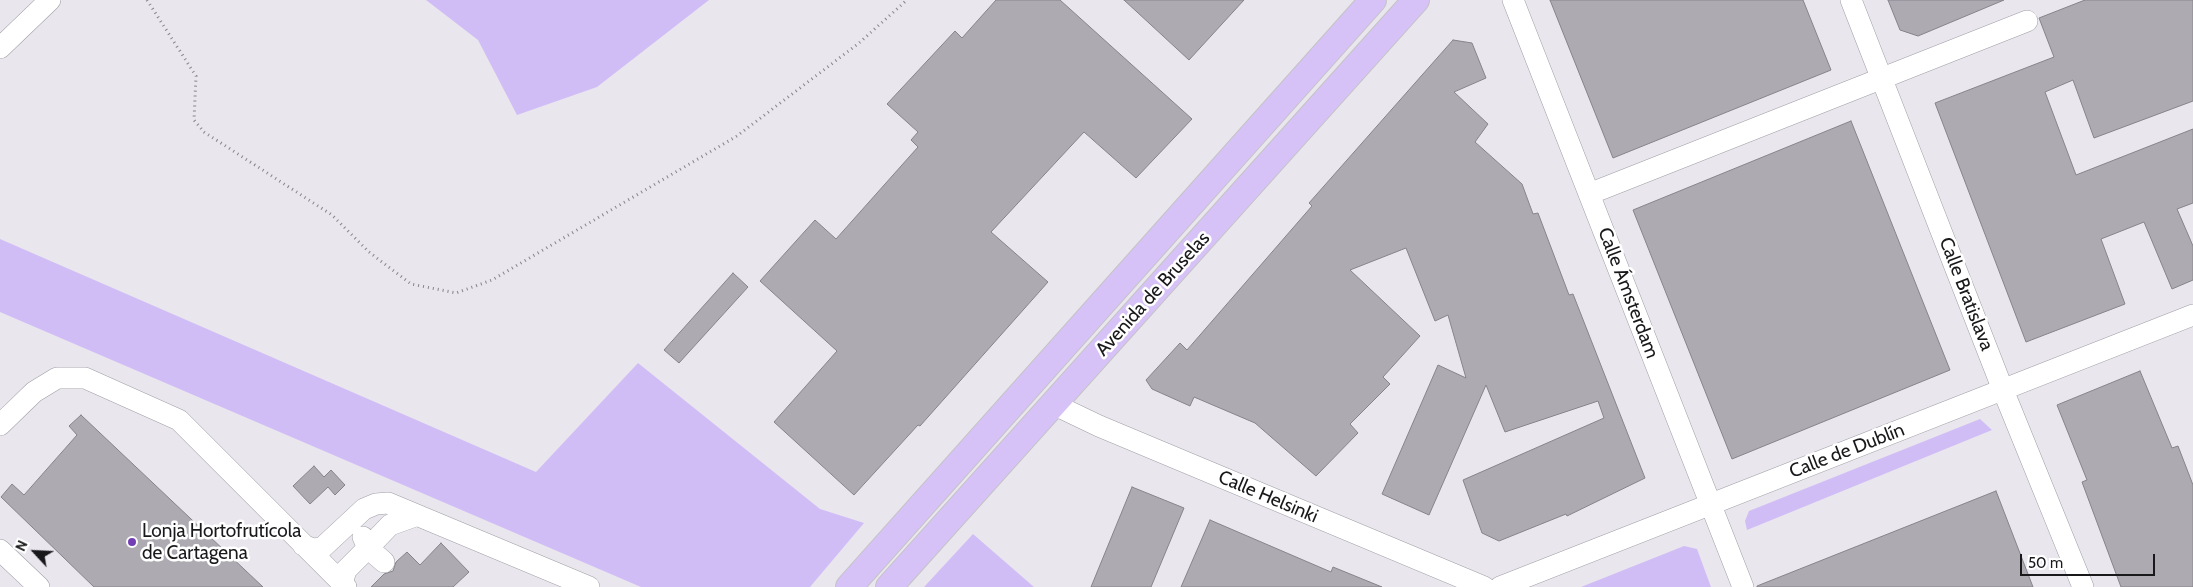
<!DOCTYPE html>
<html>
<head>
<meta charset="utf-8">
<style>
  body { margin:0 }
  #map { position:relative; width:2193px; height:587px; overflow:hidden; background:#e9e6ee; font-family:Cabin,sans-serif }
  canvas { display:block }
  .north { position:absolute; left:10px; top:527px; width:50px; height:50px; -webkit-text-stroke:4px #fff; paint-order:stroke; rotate:295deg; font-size:14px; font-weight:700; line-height:20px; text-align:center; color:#19181b }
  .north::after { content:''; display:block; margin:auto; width:18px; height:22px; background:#19181b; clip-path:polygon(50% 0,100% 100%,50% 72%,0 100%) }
  .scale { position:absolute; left:2020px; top:554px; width:135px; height:22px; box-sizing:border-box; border:2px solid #19181b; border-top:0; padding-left:6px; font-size:15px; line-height:18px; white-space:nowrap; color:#19181b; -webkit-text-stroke:4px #fff; paint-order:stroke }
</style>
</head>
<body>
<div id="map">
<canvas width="2193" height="587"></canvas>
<div class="north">N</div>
<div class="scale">50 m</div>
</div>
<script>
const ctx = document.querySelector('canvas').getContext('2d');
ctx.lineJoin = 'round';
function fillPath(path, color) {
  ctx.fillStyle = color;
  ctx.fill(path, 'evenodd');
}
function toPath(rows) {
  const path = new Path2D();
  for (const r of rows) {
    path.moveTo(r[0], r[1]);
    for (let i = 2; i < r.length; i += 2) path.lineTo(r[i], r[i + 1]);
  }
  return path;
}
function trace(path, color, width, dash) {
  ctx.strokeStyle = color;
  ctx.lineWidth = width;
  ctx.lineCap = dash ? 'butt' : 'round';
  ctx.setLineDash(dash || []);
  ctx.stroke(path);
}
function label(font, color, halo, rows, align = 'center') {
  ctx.font = font + ' Cabin,sans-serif';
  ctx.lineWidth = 5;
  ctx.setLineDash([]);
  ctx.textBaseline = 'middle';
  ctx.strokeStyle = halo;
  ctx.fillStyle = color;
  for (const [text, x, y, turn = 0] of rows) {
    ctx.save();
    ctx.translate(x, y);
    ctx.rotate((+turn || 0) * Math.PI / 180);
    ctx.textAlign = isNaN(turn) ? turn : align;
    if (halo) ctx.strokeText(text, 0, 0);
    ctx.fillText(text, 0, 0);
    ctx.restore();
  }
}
const green = toPath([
  [426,0,709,0,597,87,517,115,478,40],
  [0,239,536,472,638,363,820,509,864,523,810,587,641,587,0,312],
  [1980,419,1992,430,1747,530,1745,521,1749,511],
  [973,534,1034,587,924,587],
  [1684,546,1697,549,1711,587,1581,587]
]);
const building = toPath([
  [996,0,1060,0,1192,119,1136,178,1084,132,991,232,1048,282,920,426,918,425,854,495,774,422,837,351,760,281,815,220,836,239,918,147,911,140,918,132,887,104,955,31,962,38,996,0],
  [1124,0,1244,0,1189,60,1124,0],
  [1550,0,1803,0,1831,70,1613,158,1550,0],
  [1888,0,2004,0,1918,36,1900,30,1888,0],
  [2085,0,2193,0,2193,101,2094,138,2073,80,2045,92,2076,175,2193,129,2193,203,2177,209,2193,246,2193,280,2172,289,2144,222,2101,239,2125,304,2026,342,1935,103,2054,57,2039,18,2085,0],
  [1453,40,1472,43,1486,78,1454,92,1488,124,1475,142,1522,184,1533,214,1538,213,1569,295,1573,294,1645,478,1567,516,1566,514,1499,541,1482,533,1463,480,1604,418,1598,401,1505,432,1486,385,1429,515,1382,494,1438,365,1466,378,1448,315,1435,321,1406,248,1350,270,1420,336,1383,377,1390,384,1350,424,1358,433,1316,476,1255,423,1194,397,1190,406,1152,389,1146,380,1180,343,1187,350,1312,206,1309,203,1453,40],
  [1851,121,1950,370,1732,459,1633,210,1851,121],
  [733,273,748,287,679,363,664,350,733,273],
  [2140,371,2172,448,2178,446,2193,485,2193,587,2121,587,2082,482,2087,480,2057,405,2140,371],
  [81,415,263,587,94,587,1,497,12,484,24,495,77,435,69,426,81,415],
  [314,466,324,477,331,470,345,485,335,495,328,487,310,504,293,486,314,466],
  [1132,487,1184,508,1151,587,1091,587,1132,487],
  [1996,491,2033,587,1757,587,1757,586,1996,491],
  [1210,520,1331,572,1333,567,1382,587,1181,587,1210,520],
  [441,543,469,572,453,587,371,587,384,574,393,571,396,562,407,552,420,565,441,543]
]);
const path = toPath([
  [147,0,196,76,194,120,204,132,332,215,369,252,411,284,456,293,492,280,737,136,859,43,907,0]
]);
const minor = toPath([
  [1513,0,1743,587],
  [1851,0,2003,390,2083,587],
  [0,48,50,0],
  [1589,194,2027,21],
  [1053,404,1099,426,1484,587],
  [0,425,34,392,57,378,85,378,179,420,346,587],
  [363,537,368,548,384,562],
  [303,545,313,549,322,548,364,509,376,504,388,503,589,587],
  [0,550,39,587],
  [345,587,343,580,346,570,368,548,390,525,415,516],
  [1500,587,2193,315]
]);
const major = toPath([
  [849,587,1373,0],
  [889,587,1416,0]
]);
const markers = [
  [132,542,5,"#733db3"]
];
const streetNames = [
  ["Calle Ámsterdam",1628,293,69],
  ["Avenida de Bruselas",1153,294,-48],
  ["Calle Bratislava",1966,294,69],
  ["Calle de Dublín",1847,451,-21],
  ["Calle Helsinki",1268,497,23]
];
const poiNames = [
  ["Lonja Hortofrutícola",142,531],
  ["de Cartagena",142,553]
];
fillPath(green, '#d1bdf6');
fillPath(building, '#adaab2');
trace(building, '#86848b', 1);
trace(minor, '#a09ea5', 22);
trace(major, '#c3c3c4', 28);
trace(path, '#86848a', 3, [1, 4]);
trace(minor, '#fff', 21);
trace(major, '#d6c2f7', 26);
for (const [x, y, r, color] of markers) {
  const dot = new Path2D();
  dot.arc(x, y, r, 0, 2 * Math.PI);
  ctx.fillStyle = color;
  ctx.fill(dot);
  trace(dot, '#fff', 2);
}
label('19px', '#19181b', '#fff', streetNames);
label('19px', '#19181b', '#fff', poiNames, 'left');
</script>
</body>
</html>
